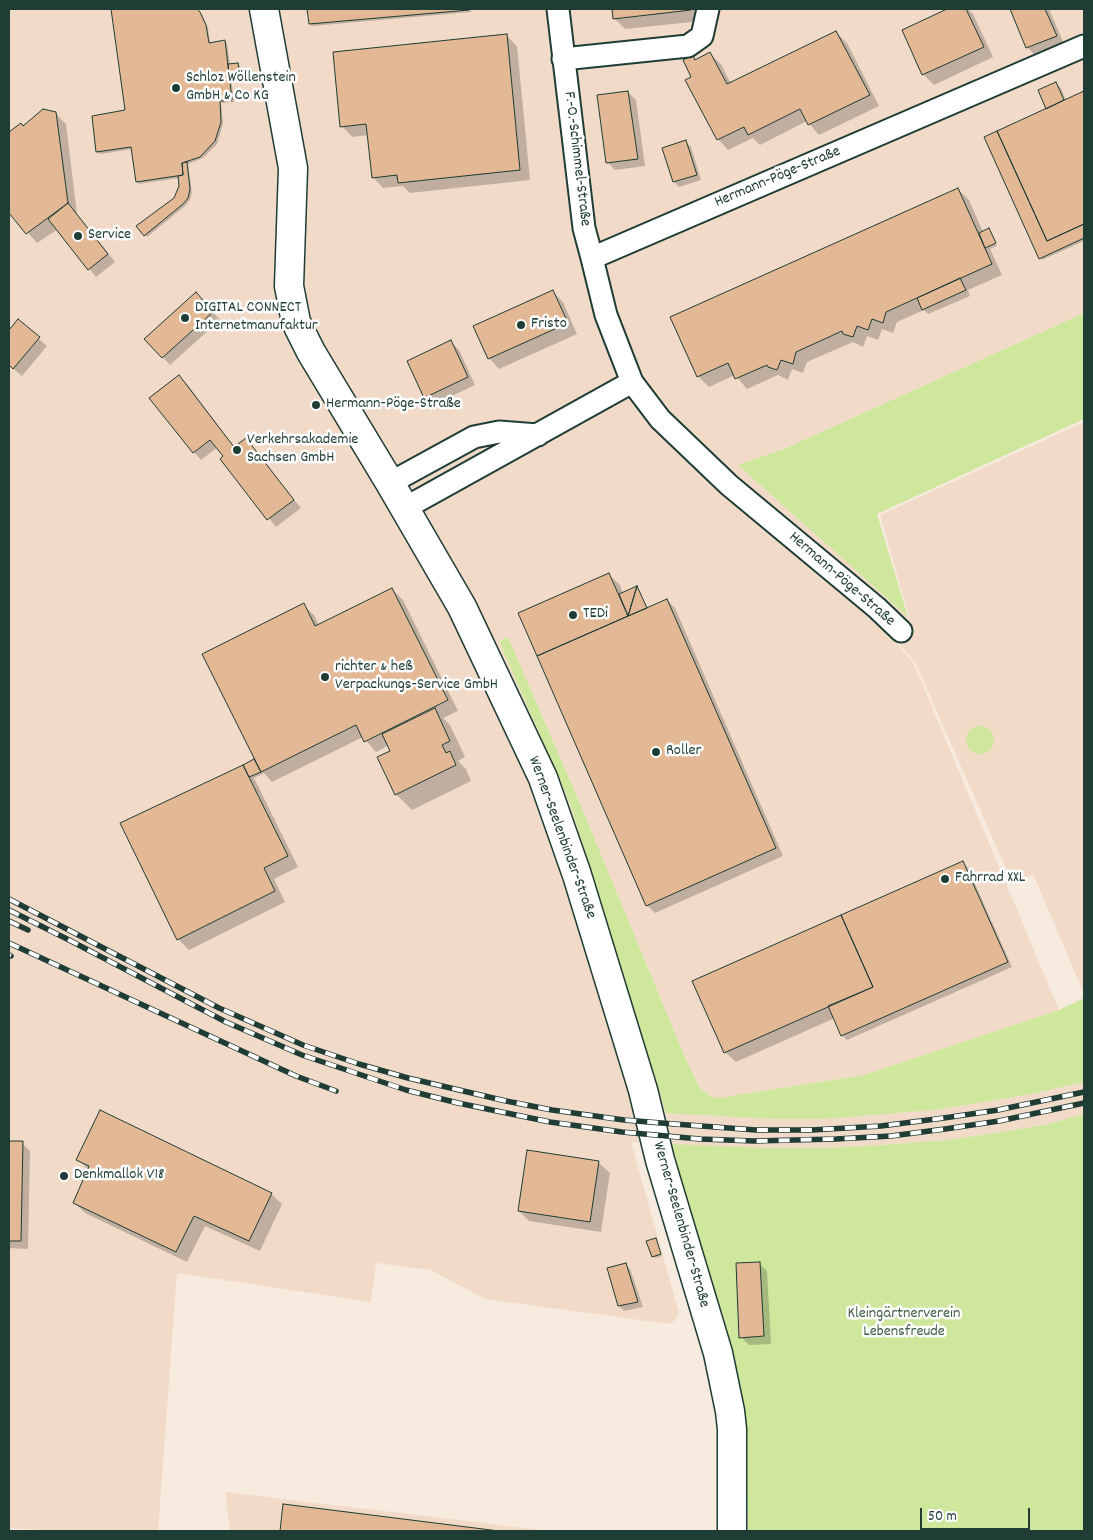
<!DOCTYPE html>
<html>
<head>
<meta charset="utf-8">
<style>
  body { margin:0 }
  #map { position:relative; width:1093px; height:1540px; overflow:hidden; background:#f7eadf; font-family:Dekko,sans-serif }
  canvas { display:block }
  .frame { position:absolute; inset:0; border:10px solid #1f3d34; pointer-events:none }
  .scale { position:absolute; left:920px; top:1508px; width:110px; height:22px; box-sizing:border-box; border:2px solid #1f3d34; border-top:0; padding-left:6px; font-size:15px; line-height:18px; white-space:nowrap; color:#1f3d34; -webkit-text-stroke:4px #fff; paint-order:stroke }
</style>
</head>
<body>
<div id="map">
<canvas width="1093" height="1540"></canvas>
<div class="frame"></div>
<div class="scale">50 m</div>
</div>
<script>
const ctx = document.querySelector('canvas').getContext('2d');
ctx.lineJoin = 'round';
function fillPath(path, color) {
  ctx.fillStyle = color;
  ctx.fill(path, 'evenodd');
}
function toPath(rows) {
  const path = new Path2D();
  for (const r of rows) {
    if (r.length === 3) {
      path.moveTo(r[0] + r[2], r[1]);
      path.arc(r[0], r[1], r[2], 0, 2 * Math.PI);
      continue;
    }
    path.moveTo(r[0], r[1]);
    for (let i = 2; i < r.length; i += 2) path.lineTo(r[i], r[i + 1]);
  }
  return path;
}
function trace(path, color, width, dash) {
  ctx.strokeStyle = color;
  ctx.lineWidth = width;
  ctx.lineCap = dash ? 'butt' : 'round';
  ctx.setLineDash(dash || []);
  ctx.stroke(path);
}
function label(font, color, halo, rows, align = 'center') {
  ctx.font = font + ' Dekko,sans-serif';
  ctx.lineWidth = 5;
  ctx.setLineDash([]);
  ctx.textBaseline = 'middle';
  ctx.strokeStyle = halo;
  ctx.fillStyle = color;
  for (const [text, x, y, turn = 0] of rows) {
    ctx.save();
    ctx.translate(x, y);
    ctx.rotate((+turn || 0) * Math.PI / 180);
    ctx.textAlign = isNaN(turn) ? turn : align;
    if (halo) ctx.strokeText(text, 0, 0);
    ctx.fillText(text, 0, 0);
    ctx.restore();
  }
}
const built = toPath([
  [9,9,1084,9,1084,313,784,449,738,465,908,617,892,638,914,664,1059,1010,864,1075,719,1098,710,1096,700,1088,684,1055,578,799,508,637,499,641,570,804,666,1113,772,1119,824,1119,934,1110,1032,1094,1084,1082,1084,1114,1045,1125,949,1140,882,1145,826,1148,727,1148,631,1142,679,1313,674,1321,669,1324,485,1299,431,1270,376,1263,371,1302,177,1273,158,1531,58,1531,9,1528],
  [1084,422,1084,994,1034,876,1010,878,916,664,894,638,901,631,909,617,880,515],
  [225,1492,550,1531,230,1531]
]);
const green = toPath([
  [1084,313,1084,419,877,514,908,617,738,465,784,449],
  [508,637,578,799,684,1055,700,1088,710,1096,719,1098,864,1075,1059,1010,1084,998,1084,1082,1032,1094,934,1110,824,1119,772,1119,666,1113,570,804,499,641],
  [980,740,14],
  [1084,1114,1084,1531,748,1531,745,1428,668,1144,769,1148,826,1148,882,1145,949,1140,1045,1125]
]);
const shadow = toPath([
  [112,9,195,9,202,15,208,28,210,44,225,41,227,43,230,65,238,64,240,66,241,76,231,77,234,102,221,103,223,124,217,144,203,158,188,164,192,192,190,200,185,206,147,237,138,226,174,199,180,186,179,178,139,184,137,181,133,149,100,154,97,152,126,111],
  [309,9,471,9,471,12,312,26,310,24],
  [613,9,699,9,701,21,625,29,614,18],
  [950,9,968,9,973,14,993,57,934,85,923,74,903,31],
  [1011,9,1049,9,1064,44,1035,55,1027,47],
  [836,32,847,43,879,106,819,135,807,121,760,145,753,138,728,150,718,139,693,77,693,57,696,60,710,54,721,64,731,84],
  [506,35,517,46,530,180,410,193,403,186,383,188,373,177,368,135,352,137,342,126],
  [1056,84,1061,88,1066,101,1084,93,1084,241,1042,260,1040,258,1048,109],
  [628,92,636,100,645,166,615,170,607,162],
  [55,113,66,124,77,214,115,262,96,277,58,229,37,243,9,211,9,133,20,124,23,127],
  [686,142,691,147,701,180,679,187,674,182,664,149],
  [958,189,969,200,983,232,989,230,991,232,997,246,990,249,1002,275,968,290,970,296,928,314,924,310,897,322,893,333,882,329,878,340,867,336,863,347,853,342,807,362,803,373,792,369,788,380,778,375,747,389,735,375,709,387,698,376],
  [553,292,563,302,577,334,499,369,489,358],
  [204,302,220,320,170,365,163,357],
  [18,321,47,346,22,376,9,365,9,332],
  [451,342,459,350,475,385,433,405,425,397],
  [179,376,187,384,235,448,246,440,301,508,276,527,222,459,225,457,218,447,201,460,194,452],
  [609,575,620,585,623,594,637,588,648,609,667,600,675,608,783,856,655,913,647,905,520,614],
  [392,589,403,600,458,711,443,718,450,725,465,757,458,761,466,769,471,781,412,810,396,794,392,751,389,745,376,752,363,737,272,782,264,773,254,778,298,867,274,879,285,902,189,950,178,939,122,824,256,760,303,605,314,615,319,626],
  [963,862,968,868,1012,967,847,1040,842,1035,835,1018,736,1062,725,1052],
  [9,1142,22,1143,30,1151,28,1249,9,1248],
  [528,1152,599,1163,610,1173,601,1232,529,1221,519,1211],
  [78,1160,271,1194,282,1204,260,1251,205,1226,187,1262,85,1213,74,1202,89,1170],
  [655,1239,662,1256,655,1258,653,1256],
  [759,1263,767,1271,771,1344,749,1345,741,1337],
  [625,1264,630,1269,643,1307,624,1311,619,1306],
  [285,1505,489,1531,281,1531]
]);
const building = toPath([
  [111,9,197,9,200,12,206,25,209,43,225,40,232,100,220,101,221,122,215,141,200,157,182,163,183,175,136,182,131,147,96,152,92,116,125,110,111,9],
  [307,9,469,9,469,10,309,24,307,9],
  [612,9,691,9,691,10,613,19,612,9],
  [947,9,966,9,984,47,922,75,902,30,947,9],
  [1010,9,1045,9,1057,36,1026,48,1010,9],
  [836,31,870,95,808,125,800,109,748,135,744,127,717,140,685,80,691,77,683,60,693,55,695,60,710,52,727,84,836,31],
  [507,34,520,170,398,183,397,175,372,178,366,124,340,127,333,52,507,34],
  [238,63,240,74,229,75,228,64,238,63],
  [1056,82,1064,100,1046,109,1038,90,1056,82],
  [628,91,638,159,606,163,597,95,628,91],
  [1084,91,1084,224,1047,241,997,131,1084,91],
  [43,109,56,112,68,203,26,234,9,213,9,132,21,123,23,126,43,109],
  [997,131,1047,241,1084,224,1084,238,1039,259,984,137,997,131],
  [686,140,697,175,673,182,662,148,686,140],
  [187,162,190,189,188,198,183,204,144,236,136,226,174,198,179,186,178,176,183,175,182,163,187,162],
  [958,188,992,264,886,312,883,323,872,319,868,330,857,326,853,337,843,334,842,331,796,352,793,364,781,360,777,370,768,367,767,365,735,379,728,363,697,377,670,317,958,188],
  [68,203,108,254,88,270,48,219,68,203],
  [989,228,996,243,985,248,979,233,989,228],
  [960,278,966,290,922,310,917,298,960,278],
  [553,290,568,323,488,359,473,326,553,290],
  [196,292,213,312,162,358,144,339,196,292],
  [18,319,40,337,13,369,9,365,9,330,18,319],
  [451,340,468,377,424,398,407,361,451,340],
  [179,375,234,447,246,438,294,500,267,520,220,459,223,456,210,440,193,453,149,398,179,375],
  [609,573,628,616,537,656,518,613,609,573],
  [637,586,628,616,619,594,637,586],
  [637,586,647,608,628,616,637,586],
  [392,588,448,700,364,742,356,725,261,772,202,654,304,603,315,626,392,588],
  [667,599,776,848,646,906,537,656,667,599],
  [435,708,450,741,442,745,446,753,450,751,456,765,395,795,377,757,390,751,382,734,435,708],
  [254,759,261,772,249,777,243,765,254,759],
  [243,765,288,856,264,868,275,891,177,940,120,823,243,765],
  [963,861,1008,962,841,1036,828,1006,873,987,841,915,963,861],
  [841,915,873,987,724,1053,692,981,841,915],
  [100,1110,272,1193,249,1241,194,1216,176,1252,73,1203,89,1166,76,1160,100,1110],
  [9,1141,23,1141,21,1241,9,1241,9,1141],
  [527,1150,599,1161,590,1222,518,1211,527,1150],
  [656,1238,661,1254,652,1257,646,1241,656,1238],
  [760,1262,764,1336,739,1338,736,1263,760,1262],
  [626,1263,638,1302,618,1306,607,1268,626,1263],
  [283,1504,499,1531,280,1531,283,1504]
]);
const minor = toPath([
  [558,9,584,228,592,258],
  [563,59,688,46,702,36,708,9],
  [390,483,474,437,499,432,538,435],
  [405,508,632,382],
  [901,631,877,608,729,485,660,419,632,382,606,315,592,258,1084,46]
]);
const major = toPath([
  [264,9,293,168,289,286,296,322,311,352,390,483,462,607,543,778,577,875,643,1090,660,1160,718,1353,730,1411,732,1429,732,1531]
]);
const rail = toPath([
  [9,899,219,1008,303,1045,359,1064,408,1078,506,1101,552,1110,624,1120,674,1124,756,1130,812,1130,881,1126,944,1118,998,1110,1084,1092],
  [9,910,69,940,226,1022,302,1055,406,1090,458,1103,550,1122,622,1132,700,1139,754,1141,836,1139,891,1136,945,1129,999,1121,1084,1103],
  [9,921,28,930],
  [9,943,296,1076,336,1091],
  [9,955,11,956]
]);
const markers = [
  [176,88,5,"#1f3d34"],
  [78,236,5,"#1f3d34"],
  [185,318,5,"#1f3d34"],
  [521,325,5,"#1f3d34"],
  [316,405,5,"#1f3d34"],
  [237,450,5,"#1f3d34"],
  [573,615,5,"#1f3d34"],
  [325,677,5,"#1f3d34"],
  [656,752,5,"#1f3d34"],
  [945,879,5,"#1f3d34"],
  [64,1176,5,"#1f3d34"]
];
const poiNames = [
  ["Schloz Wöllenstein",186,79],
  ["GmbH & Co KG",186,97],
  ["Service",88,236],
  ["DIGITAL CONNECT",195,309],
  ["Internetmanufaktur",195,327],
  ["Fristo",531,325],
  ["Hermann-Pöge-Straße",326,405],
  ["Verkehrsakademie",247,441],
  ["Sachsen GmbH",247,459],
  ["TEDi",583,615],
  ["richter & heß",335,668],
  ["Verpackungs-Service GmbH",335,686],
  ["Roller",666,752],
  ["Fahrrad XXL",955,879],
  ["Denkmallok V18",74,1176]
];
const streetNames = [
  ["F.-O.-Schimmel-Straße",576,159,83],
  ["Hermann-Pöge-Straße",778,178,-23],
  ["Hermann-Pöge-Straße",841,580,41],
  ["Werner-Seelenbinder-Straße",561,838,70],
  ["Werner-Seelenbinder-Straße",680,1225,74]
];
const parkNames = [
  ["Kleingärtnerverein",904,1315],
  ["Lebensfreude",904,1333]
];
fillPath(built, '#f1dbc8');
fillPath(green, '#cfe79d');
fillPath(shadow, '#0003');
fillPath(building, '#e3b894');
trace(building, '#1f3d34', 1);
trace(minor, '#1f3d34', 25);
trace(major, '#1f3d34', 31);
trace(minor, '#fff', 21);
trace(major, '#fff', 28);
trace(rail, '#1f3d34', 5.5);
trace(rail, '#fff', 4, [11]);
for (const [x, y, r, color] of markers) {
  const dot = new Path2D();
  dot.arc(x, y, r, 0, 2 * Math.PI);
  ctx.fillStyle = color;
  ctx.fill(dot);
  trace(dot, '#fff', 2);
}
label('16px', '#1f3d34', '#fff', poiNames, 'left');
label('16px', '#1f3d34', '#fff', streetNames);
label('16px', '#425f49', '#fff', parkNames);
</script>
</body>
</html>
